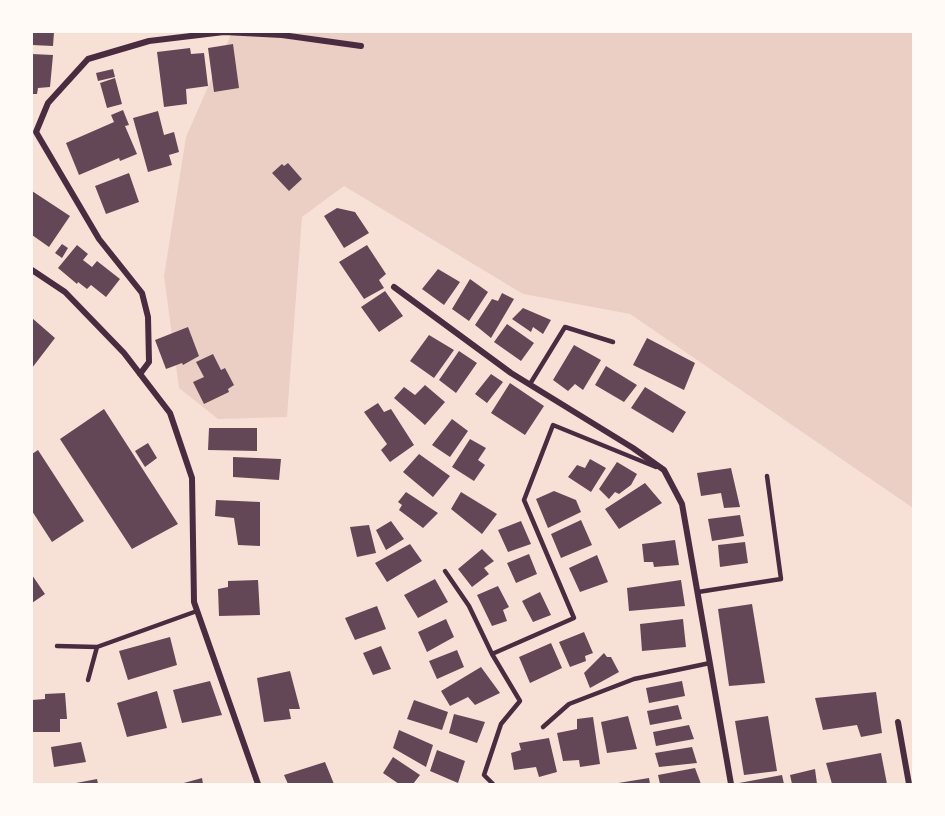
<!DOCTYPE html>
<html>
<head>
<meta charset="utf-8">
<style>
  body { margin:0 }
  #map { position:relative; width:945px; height:816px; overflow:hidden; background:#f7e1d7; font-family:"Archivo Narrow",sans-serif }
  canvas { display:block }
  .frame { position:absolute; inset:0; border:33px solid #fffaf5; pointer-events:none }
</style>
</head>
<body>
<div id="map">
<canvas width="945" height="816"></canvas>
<div class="frame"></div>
</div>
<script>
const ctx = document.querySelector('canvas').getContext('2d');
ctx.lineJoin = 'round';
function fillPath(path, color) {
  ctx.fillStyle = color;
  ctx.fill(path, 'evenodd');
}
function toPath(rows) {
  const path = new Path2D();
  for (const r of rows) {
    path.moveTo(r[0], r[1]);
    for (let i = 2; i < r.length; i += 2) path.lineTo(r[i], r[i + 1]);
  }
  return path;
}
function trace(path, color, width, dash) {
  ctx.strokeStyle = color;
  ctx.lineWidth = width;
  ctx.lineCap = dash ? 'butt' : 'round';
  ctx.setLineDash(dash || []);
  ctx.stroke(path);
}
const green = toPath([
  [232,32,913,32,913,508,630,314,523,294,344,186,302,217,287,417,218,419,179,388,164,276,186,137]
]);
const building = toPath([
  [32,32,54,32,53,46,32,45],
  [233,44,239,88,214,92,208,48],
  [190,48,191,54,204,53,208,86,186,89,187,104,164,107,157,52],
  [32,54,53,55,50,87,38,88,37,94,32,94],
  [113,69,115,77,98,81,96,73],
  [115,78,122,104,107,108,100,83],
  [123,110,129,125,125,126,137,154,120,161,119,158,79,175,66,143,114,122,111,115],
  [158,111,164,135,174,132,179,152,169,155,172,165,148,172,133,118],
  [288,163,302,179,289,191,272,173,282,164,284,166],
  [129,173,139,202,106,214,95,186],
  [32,191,70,216,49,247,32,235],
  [337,208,355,212,369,233,344,248,324,216],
  [62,244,68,248,62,258,55,253],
  [77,245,88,254,83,260,92,267,97,261,120,279,106,297,91,285,87,289,78,282,77,284,58,268],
  [367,245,386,274,379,280,384,288,364,299,339,262],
  [438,269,460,282,444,305,422,289],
  [470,279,488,292,469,321,452,309],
  [385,291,403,316,379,332,361,307],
  [502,293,514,299,491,338,475,325,492,299,498,301],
  [523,308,551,320,543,334,533,327,531,332,512,319],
  [32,318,55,338,32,368],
  [507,324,534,343,521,361,494,342],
  [188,327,199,356,183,365,182,363,166,369,155,340],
  [429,335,454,350,434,378,410,361],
  [647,338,695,363,684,390,633,365],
  [574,345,601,360,583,390,575,384,568,391,553,380],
  [459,351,477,363,456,393,439,380],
  [213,354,221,370,225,368,234,385,228,389,229,392,204,404,193,382,204,377,196,362],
  [606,366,637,385,624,402,595,385],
  [491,374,503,382,487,403,475,394],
  [510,383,544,406,525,435,491,413],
  [425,385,445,402,425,425,394,398,404,387,415,395],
  [645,387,686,412,673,433,631,408],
  [378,403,384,412,391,409,414,445,390,462,381,450,387,444,364,412],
  [104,409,178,524,132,549,60,439],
  [452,419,468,431,450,457,432,445],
  [209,428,257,428,257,451,208,450],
  [470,439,486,448,478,460,485,465,474,481,452,467],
  [148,443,157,458,145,467,135,451],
  [38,450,84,521,52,542,32,511,32,454],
  [419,454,450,476,433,497,403,472],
  [233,457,281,459,279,480,233,477],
  [590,459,606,468,591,492,568,477,577,465,585,468],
  [617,462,637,474,631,485,619,494,615,492,609,499,599,489],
  [731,468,740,507,724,508,721,493,701,496,697,473],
  [645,483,662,503,619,529,605,509],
  [554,491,576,500,581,512,548,528,536,499],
  [406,492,438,513,423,528,399,510,402,505,398,502],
  [461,492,497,514,482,534,451,509],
  [216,500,260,502,260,546,238,545,234,518,215,516],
  [740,515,744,536,712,541,708,519],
  [581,520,592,545,561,558,551,534],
  [391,521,404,539,386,550,376,530],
  [521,521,531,544,508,552,498,530],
  [369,525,376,553,357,557,350,527],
  [675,540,679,565,654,567,653,562,644,562,642,544],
  [745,542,748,563,720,567,718,545],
  [410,544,422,561,387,582,375,563],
  [482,549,494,561,484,568,489,574,472,587,458,569],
  [529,554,537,574,516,583,507,563],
  [597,555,608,582,580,592,569,568],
  [32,575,45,594,32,603],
  [435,579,448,602,418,618,404,595],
  [258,580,260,615,219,616,218,589,228,587,228,581],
  [681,580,685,606,629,611,627,588],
  [498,586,509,607,503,610,507,621,492,626,477,595],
  [540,592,551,615,533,622,522,601],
  [752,604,765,683,729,686,718,609],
  [377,606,386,629,355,640,345,618],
  [446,619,454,637,427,652,418,632],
  [683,619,686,647,642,651,640,624],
  [584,632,593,653,585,656,586,661,570,667,559,642],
  [170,637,177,665,128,680,119,651],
  [551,643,562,668,530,683,519,657],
  [381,646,391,669,373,675,363,653],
  [457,650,464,667,437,679,429,661],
  [604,653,607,657,611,657,619,672,590,688,584,673],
  [481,667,500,693,475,705,468,697,450,706,441,691],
  [290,671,300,709,289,709,291,719,264,722,257,678],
  [210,681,222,715,182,723,173,690],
  [682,681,685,696,649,703,646,688],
  [157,691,167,728,127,737,117,703],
  [876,692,882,733,861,737,857,725,823,730,815,698],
  [65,693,67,719,60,719,60,732,32,732,32,700,45,699,45,694],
  [414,700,448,712,442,730,407,719],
  [678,705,682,719,650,725,647,711],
  [454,714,485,722,477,743,449,733],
  [628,716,637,749,607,753,601,722],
  [768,716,777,771,744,775,735,721],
  [593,717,600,764,580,767,579,760,563,761,557,733,577,729,577,719],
  [689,725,694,739,656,746,653,732],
  [399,730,433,745,426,767,393,748],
  [549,738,557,772,539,777,536,767,514,770,511,753,521,750,519,743],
  [81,742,86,762,54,767,51,747],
  [692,747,697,763,659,767,655,753],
  [437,750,465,761,458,783,430,771],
  [881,753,887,784,832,784,826,763],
  [393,757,420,775,413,784,399,784,383,773],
  [325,762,334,784,288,784,284,775],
  [695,768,701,784,660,784,658,775],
  [815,769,817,784,792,784,790,775],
  [782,775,784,784,740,784,739,783],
  [202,778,203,784,180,784],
  [649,778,650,784,618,784,618,783],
  [97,779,98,784,76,784,76,783]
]);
const service = toPath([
  [530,384,565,327,613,342],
  [445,571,469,606,492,654,574,618,524,500,553,425,656,467],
  [698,592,781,579,767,476],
  [57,646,97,647,197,611],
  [492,654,520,701,501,724,484,775,493,784],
  [88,680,97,647],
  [543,727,569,704,634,679,710,663]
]);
const minor = toPath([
  [32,270,65,292,124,353,170,413,192,478,194,602,258,784],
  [394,287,511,373,633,448,664,470,682,504,731,784],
  [140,374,149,362,148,317,142,293,99,239,36,132,48,103,88,59,149,41,224,32,282,35,361,46],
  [898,722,909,784]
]);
fillPath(green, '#ebcfc5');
fillPath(building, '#644757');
trace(service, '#4a2c40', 4.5);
trace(minor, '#4a2c40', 6);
</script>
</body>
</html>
